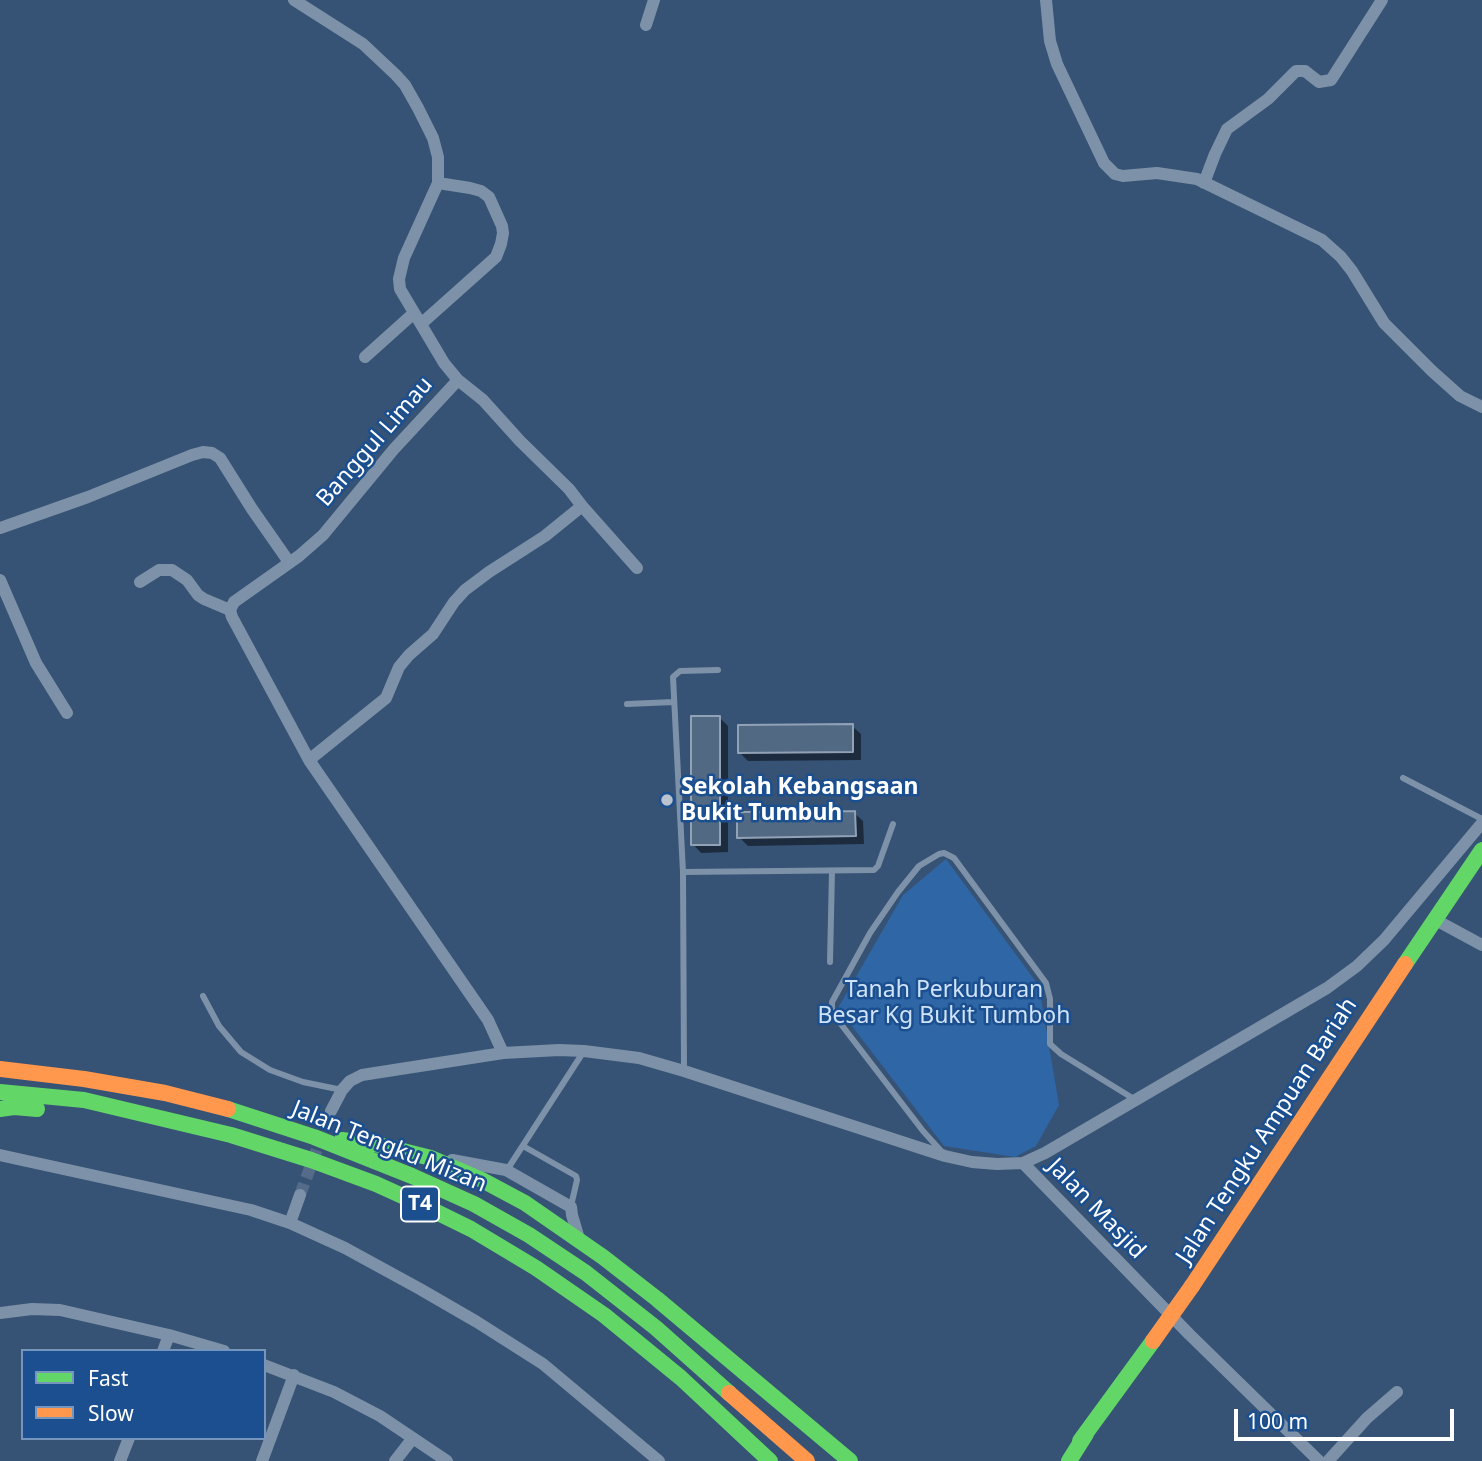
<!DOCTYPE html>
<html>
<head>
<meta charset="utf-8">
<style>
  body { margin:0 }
  #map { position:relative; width:1482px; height:1461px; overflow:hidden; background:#365274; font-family:"Noto Sans",sans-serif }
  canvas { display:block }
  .legend { position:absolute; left:21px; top:1349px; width:245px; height:91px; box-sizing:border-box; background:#1b4f8f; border:2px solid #7695bc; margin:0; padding:9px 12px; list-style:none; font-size:21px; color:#fff }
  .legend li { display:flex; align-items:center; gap:14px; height:35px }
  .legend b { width:35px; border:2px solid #7695bc }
  .scale { position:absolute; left:1234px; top:1409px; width:220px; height:32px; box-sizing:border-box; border:4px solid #fff; border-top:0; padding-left:9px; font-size:21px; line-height:24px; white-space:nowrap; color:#fff; -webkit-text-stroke:5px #1b4f8f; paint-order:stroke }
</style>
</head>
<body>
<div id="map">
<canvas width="1482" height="1461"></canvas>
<ul class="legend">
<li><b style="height:9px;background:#63d668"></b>Fast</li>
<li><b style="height:9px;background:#ff974d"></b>Slow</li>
</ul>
<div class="scale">100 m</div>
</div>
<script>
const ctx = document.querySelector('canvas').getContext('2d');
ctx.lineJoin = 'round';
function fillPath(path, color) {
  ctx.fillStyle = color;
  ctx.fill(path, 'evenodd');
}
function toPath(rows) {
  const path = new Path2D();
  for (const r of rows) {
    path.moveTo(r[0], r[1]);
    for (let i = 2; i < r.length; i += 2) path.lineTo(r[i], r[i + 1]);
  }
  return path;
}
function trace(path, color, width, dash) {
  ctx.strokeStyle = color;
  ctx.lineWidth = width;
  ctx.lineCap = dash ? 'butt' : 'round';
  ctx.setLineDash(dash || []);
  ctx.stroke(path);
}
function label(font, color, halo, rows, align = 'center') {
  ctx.font = font + ' "Noto Sans",sans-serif';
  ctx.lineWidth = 5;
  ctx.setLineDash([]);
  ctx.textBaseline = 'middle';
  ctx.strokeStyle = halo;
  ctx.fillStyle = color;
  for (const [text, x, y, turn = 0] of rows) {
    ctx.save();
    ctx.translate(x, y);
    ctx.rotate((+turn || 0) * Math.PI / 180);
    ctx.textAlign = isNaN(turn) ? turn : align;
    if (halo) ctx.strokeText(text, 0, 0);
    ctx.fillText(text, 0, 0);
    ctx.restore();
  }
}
const green = toPath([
  [946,859,1039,986,1059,1105,1036,1146,1015,1157,944,1146,838,1008,903,895]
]);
const shadow = toPath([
  [719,717,728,726,728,852,701,853,693,844],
  [852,726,861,734,861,760,748,761,740,753],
  [854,813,863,821,864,844,748,846,739,837]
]);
const building = toPath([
  [691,716,720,716,720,845,691,845,691,716],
  [853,724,853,752,738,753,738,725,853,724],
  [855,811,856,836,737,838,737,812,855,811]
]);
const streetTunnel = toPath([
  [300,1195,331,1111]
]);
const lane = toPath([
  [627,704,674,702],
  [1403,778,1482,819],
  [683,872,874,870,878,866,893,824],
  [830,962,832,871],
  [203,996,219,1026,241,1052,270,1070,303,1082,342,1090],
  [684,1071,683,872,673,677,680,671,718,670],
  [523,1146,576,1176,577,1180,571,1206],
  [942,1152,923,1131,837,1019,832,1009,832,1002,870,933,898,892,919,866,939,854,944,853,954,858,1046,983,1050,999,1050,1044,1061,1054,1134,1099],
  [507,1170,584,1051]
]);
const street = toPath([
  [294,0,363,44,396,75,405,85,418,108,433,138,438,157,438,183,404,258,399,279,400,289,444,363,458,380,394,449,323,535,299,556,234,602,230,610,232,617,309,760,488,1020,503,1053],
  [1046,0,1050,41,1057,64,1104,163,1115,174,1123,176,1157,173,1197,179,1322,240,1341,257,1352,271,1384,323,1432,371,1460,396,1482,407],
  [646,25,654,0],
  [1204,183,1215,154,1227,129,1268,99,1296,71,1305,71,1319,82,1331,80,1382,0],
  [421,324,496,257,501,244,503,233,502,226,489,197,481,191,470,188,438,183],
  [365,357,414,313],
  [458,380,483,400,520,441,569,489,582,506],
  [0,528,88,497,192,455,203,452,212,453,220,458,252,509,289,562],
  [0,580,36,663,67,713],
  [140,582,159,570,172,570,187,580,198,595,204,599,230,610],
  [309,760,386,698,399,667,409,655,433,634,454,602,465,590,489,572,545,536,582,506,637,568],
  [1434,919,1482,945],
  [331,1111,342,1090,350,1081,362,1075,503,1053,559,1050,584,1051,639,1058,684,1071,945,1156,972,1162,997,1164,1023,1163,1045,1153,1327,988,1357,966,1384,940,1482,823],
  [0,1155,251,1210,290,1223,345,1248,420,1289,477,1322,543,1364,659,1461],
  [452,1160,506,1170,571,1207,572,1215,579,1239],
  [1023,1163,1189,1334,1319,1461],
  [290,1223,300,1195],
  [0,1313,32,1309,60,1310,169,1335,224,1351],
  [163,1351,169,1335],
  [264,1365,334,1392,380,1416,447,1461],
  [120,1461,129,1438],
  [262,1461,294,1375],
  [395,1461,413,1438],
  [1328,1461,1367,1418,1397,1392]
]);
const fast = toPath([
  [1405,964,1482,850],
  [0,1092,84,1100,231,1135,311,1160,376,1184,420,1204,471,1229,536,1268,604,1315,681,1378,770,1461],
  [0,1109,14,1107,37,1109],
  [228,1109,314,1137,412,1176,474,1204,529,1235,586,1273,656,1328,729,1393],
  [342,1140,375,1144,431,1158,482,1180,525,1203,603,1257,657,1299,850,1461],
  [1080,1441,1153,1341],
  [1069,1461,1086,1434]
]);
const slow = toPath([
  [0,1069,84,1079,165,1093,228,1109],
  [1192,1286,1405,964],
  [729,1393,807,1461]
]);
const slowBridge = toPath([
  [1153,1341,1192,1286]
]);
const markers = [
  [667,800,7,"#b9c2ce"]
];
const shields = [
  [420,1204,38]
];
const shieldNames = [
  ["T4",420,1204]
];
const streetNames = [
  ["Banggul Limau",375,442,-49],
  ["Jalan Tengku Ampuan Bariah",1267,1131,-57],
  ["Jalan Tengku Mizan",389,1147,22],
  ["Jalan Masjid",1096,1209,46]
];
const poiNames = [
  ["Sekolah Kebangsaan",681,787],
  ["Bukit Tumbuh",681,813]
];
const parkNames = [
  ["Tanah Perkuburan",944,990],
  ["Besar Kg Bukit Tumboh",944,1016]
];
fillPath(green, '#2f66a5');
fillPath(shadow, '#0007');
fillPath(building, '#526984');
trace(building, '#92a2b6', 2);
trace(streetTunnel, '#546c89', 12, [12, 6]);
trace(lane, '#7d92a8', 6);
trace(street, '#7d92a8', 12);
trace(fast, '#63d668', 16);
trace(slow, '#ff974d', 16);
trace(slowBridge, '#ff974d', 16);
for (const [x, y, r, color] of markers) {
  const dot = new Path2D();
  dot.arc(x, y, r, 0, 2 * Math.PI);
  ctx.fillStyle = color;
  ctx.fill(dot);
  trace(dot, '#1b4f8f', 2.5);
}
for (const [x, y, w] of shields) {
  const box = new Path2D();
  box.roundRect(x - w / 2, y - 17.5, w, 35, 5);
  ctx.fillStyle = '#1b4f8f';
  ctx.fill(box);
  trace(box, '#fff', 2);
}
label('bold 21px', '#fff', null, shieldNames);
label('23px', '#fff', '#1b4f8f', streetNames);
label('bold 23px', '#fff', '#1b4f8f', poiNames, 'left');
label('23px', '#cfe3fa', '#1b4f8f', parkNames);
</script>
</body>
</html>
